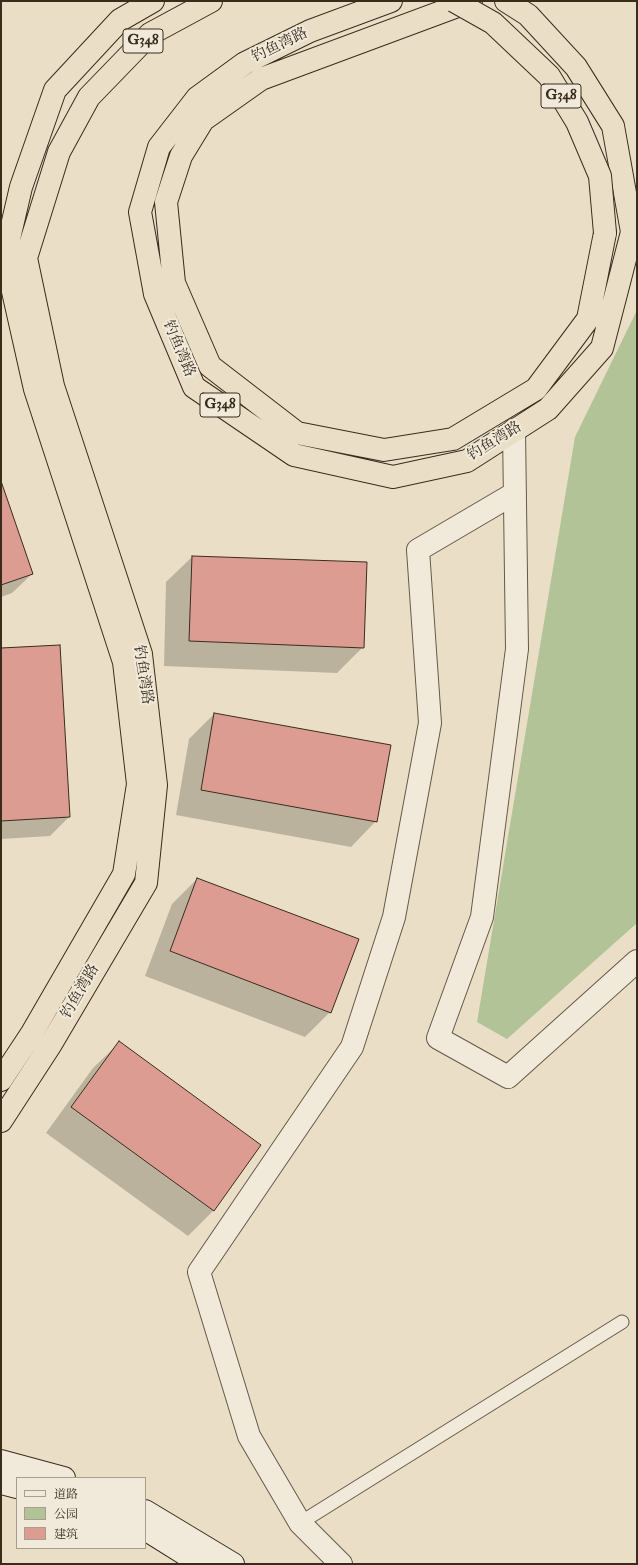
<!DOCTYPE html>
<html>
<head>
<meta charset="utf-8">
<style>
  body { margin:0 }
  #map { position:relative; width:638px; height:1565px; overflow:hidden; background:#eadfc6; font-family:"IM FELL Double Pica","Noto Serif SC",serif }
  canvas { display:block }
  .frame { position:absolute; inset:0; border:2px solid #392c1d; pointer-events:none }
  .legend { position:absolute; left:16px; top:1477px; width:130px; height:72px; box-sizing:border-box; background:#f1eada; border:1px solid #a79e8e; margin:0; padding:5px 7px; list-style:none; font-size:12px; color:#392c1d }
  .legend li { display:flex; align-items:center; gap:8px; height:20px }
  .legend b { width:20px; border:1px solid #a79e8e }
</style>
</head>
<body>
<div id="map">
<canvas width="638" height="1565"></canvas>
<div class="frame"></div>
<ul class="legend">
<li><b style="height:5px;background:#f1eada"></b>道路</li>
<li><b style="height:11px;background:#b2c398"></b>公园</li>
<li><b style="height:11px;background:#dc9c92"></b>建筑</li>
</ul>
</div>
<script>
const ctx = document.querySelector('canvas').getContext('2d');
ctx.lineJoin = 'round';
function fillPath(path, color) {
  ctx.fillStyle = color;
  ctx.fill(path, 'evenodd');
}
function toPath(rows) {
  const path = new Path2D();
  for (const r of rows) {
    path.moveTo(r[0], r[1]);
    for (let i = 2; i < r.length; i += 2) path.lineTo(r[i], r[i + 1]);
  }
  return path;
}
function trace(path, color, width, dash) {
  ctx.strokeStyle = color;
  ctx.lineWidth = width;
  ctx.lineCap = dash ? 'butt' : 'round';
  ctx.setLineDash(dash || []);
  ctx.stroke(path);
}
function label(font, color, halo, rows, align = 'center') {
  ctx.font = font + ' "IM FELL Double Pica","Noto Serif SC",serif';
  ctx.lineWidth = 4;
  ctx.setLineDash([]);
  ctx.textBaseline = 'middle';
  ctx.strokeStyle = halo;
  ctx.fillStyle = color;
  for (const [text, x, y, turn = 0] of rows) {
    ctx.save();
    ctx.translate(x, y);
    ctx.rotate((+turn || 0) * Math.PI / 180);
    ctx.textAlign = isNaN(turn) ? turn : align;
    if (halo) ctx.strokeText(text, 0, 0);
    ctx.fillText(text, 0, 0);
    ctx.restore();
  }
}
const green = toPath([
  [637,310,637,923,507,1039,477,1022,575,437]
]);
const shadow = toPath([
  [1,484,32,574,12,593,1,597],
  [192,557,366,563,363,647,337,673,164,666,166,582],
  [1,649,69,817,50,836,1,839],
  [214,714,376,821,351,847,176,815,189,739],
  [197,879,330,1012,305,1037,145,976,172,904],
  [119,1043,260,1146,213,1211,188,1236,46,1133,93,1068]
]);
const building = toPath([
  [1,481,33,574,1,585,1,481],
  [192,556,367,562,364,648,189,641,192,556],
  [60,645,70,817,1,821,1,648,60,645],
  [214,713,391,745,377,822,201,790,214,713],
  [197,878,359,939,331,1013,170,951,197,878],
  [119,1041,261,1145,214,1211,71,1107,119,1041]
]);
const lane = toPath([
  [300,1523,622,1322]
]);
const street = toPath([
  [514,430,517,649,482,917,438,1038,508,1077,637,961],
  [341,1564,300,1523,249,1436,199,1272,352,1047,394,917,430,723,418,550,515,493]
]);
const secondary = toPath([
  [1,1461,64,1478],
  [1,1483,17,1487],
  [145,1511,233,1564],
  [145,1529,201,1564]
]);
const highway = toPath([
  [391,1,310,31,245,63,197,98,159,147,140,212,155,294,194,387,294,455,393,477,467,461,548,409,602,348,632,232,613,126,576,67,528,15,506,1],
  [471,1,261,79,203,120,181,156,166,202,174,283,210,366,297,433,384,450,453,439,536,389,588,319,605,233],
  [1,1080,32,1033,124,874,138,784,124,662,35,389,5,256,21,187,55,90,120,20,153,1],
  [1,1121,51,1044,146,883,156,785,141,654,53,386,26,258,59,152,89,97,150,34,211,1]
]);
const highwayBridge = toPath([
  [454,1,493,23,549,76,577,122,600,176,605,233]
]);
const shields = [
  [143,41,40],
  [561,96,40],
  [220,405,40]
];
const shieldNames = [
  ["G348",143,41],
  ["G348",561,96],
  ["G348",220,405]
];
const streetNames = [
  ["钓鱼湾路",280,46,-26],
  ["钓鱼湾路",178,349,67],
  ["钓鱼湾路",495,442,-32],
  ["钓鱼湾路",142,675,81],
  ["钓鱼湾路",81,992,-60]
];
fillPath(green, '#b2c398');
fillPath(shadow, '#0003');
fillPath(building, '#dc9c92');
trace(building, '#392c1d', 1);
trace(lane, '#655947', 15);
trace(street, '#655947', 24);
trace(secondary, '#392c1d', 24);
trace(highway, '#392c1d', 24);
trace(lane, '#f1eada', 13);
trace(street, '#f1eada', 22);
trace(secondary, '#f1eada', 22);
trace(highway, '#eadfc6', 22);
trace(highwayBridge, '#392c1d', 24, []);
trace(highwayBridge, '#eadfc6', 22);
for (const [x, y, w] of shields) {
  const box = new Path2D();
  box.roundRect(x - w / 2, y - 12, w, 24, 3);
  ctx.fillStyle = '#f1eada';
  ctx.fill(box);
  trace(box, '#392c1d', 1);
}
label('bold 14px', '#392c1d', null, shieldNames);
label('15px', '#392c1d', '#f1eada', streetNames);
</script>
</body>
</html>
